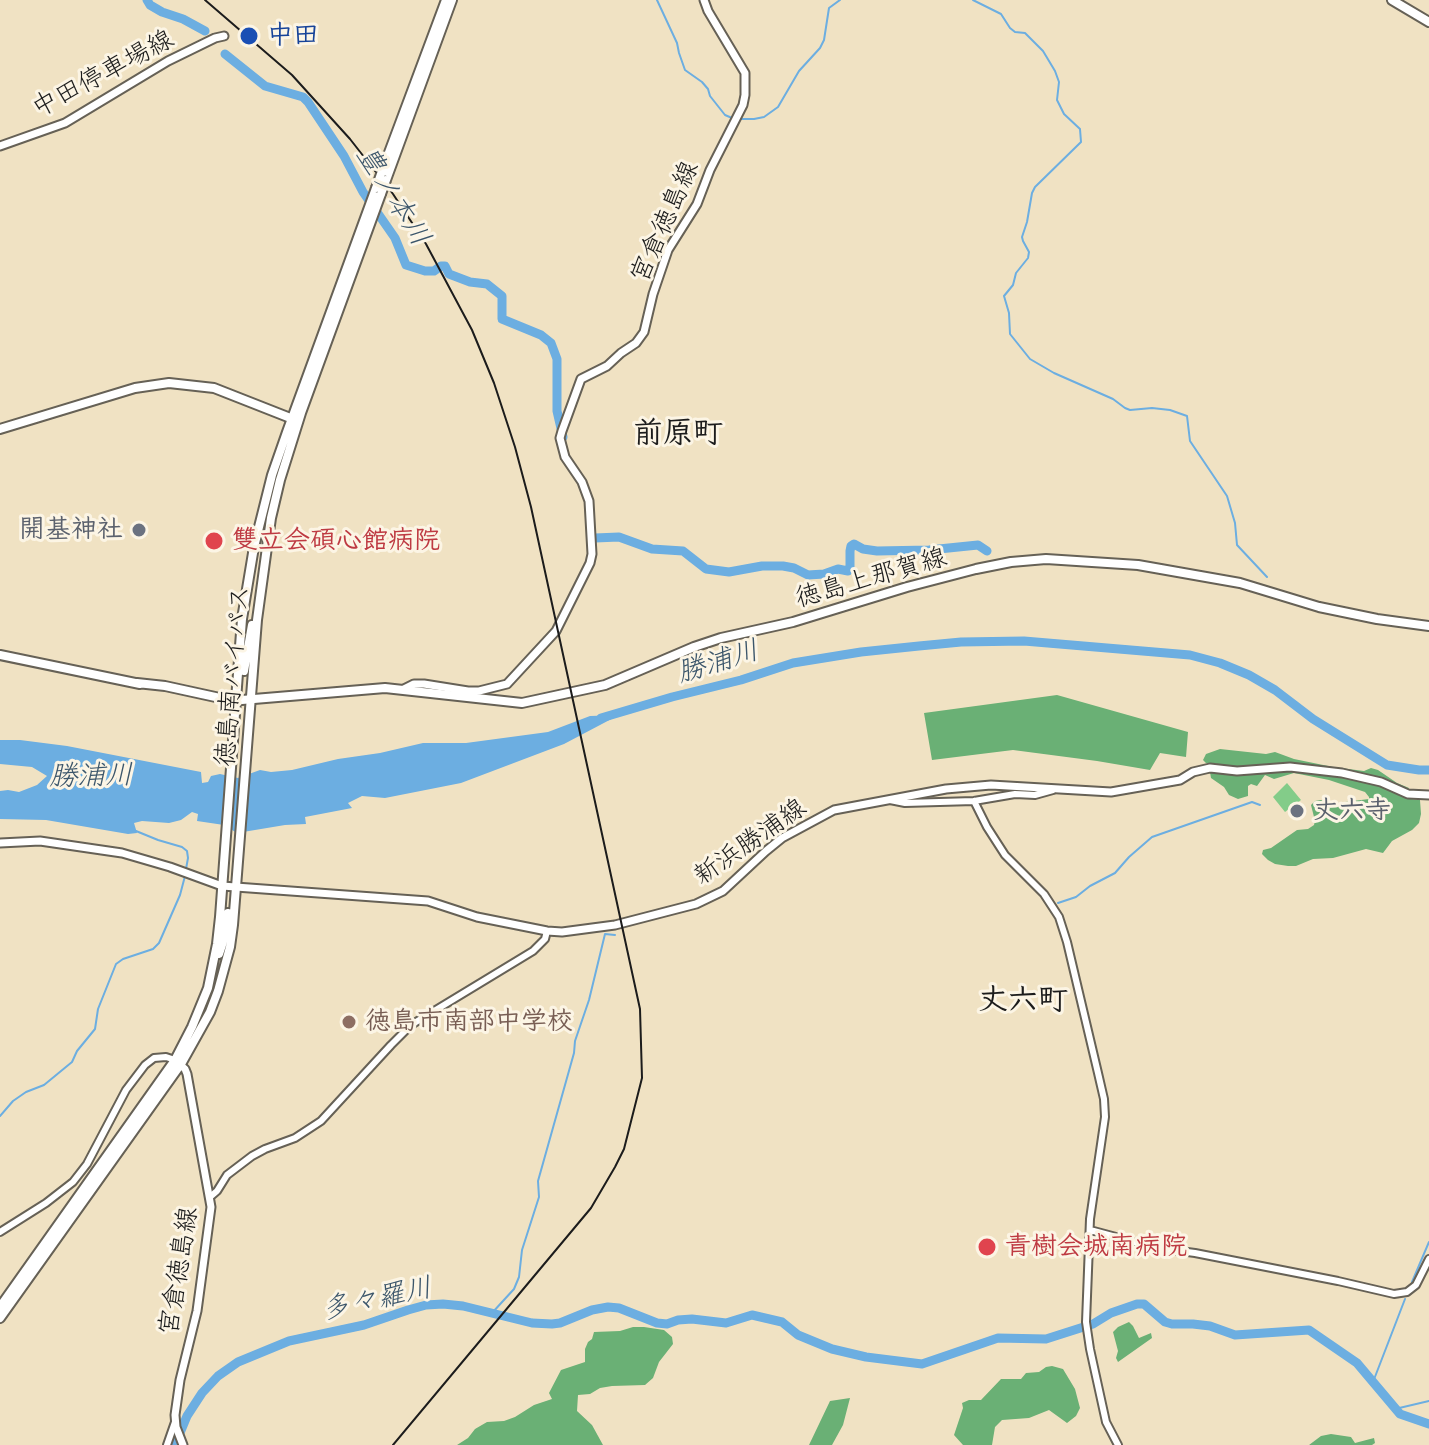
<!DOCTYPE html>
<html>
<head>
<meta charset="utf-8">
<style>
  body { margin:0 }
  canvas { display:block; background:#f0e2c3 }
</style>
</head>
<body>
<canvas width="1429" height="1445"></canvas>
<script>
const ctx = document.querySelector('canvas').getContext('2d');
ctx.lineJoin = 'round';
function fillPath(path, color) {
  ctx.fillStyle = color;
  ctx.fill(path, 'evenodd');
}
function toPath(rows) {
  const path = new Path2D();
  for (const r of rows) {
    path.moveTo(r[0], r[1]);
    for (let i = 2; i < r.length; i += 2) path.lineTo(r[i], r[i + 1]);
  }
  return path;
}
function trace(path, color, width, dash) {
  ctx.strokeStyle = color;
  ctx.lineWidth = width;
  ctx.lineCap = dash ? 'butt' : 'round';
  ctx.setLineDash(dash || []);
  ctx.stroke(path);
}
function label(font, color, halo, rows, align = 'center') {
  ctx.font = font + ' "Comic Neue","Klee One",sans-serif';
  ctx.lineWidth = 6;
  ctx.setLineDash([]);
  ctx.textBaseline = 'middle';
  ctx.strokeStyle = halo;
  ctx.fillStyle = color;
  for (const [text, x, y, turn = 0] of rows) {
    ctx.save();
    ctx.translate(x, y);
    ctx.rotate((+turn || 0) * Math.PI / 180);
    ctx.textAlign = isNaN(turn) ? turn : align;
    if (halo) ctx.strokeText(text, 0, 0);
    ctx.fillText(text, 0, 0);
    ctx.restore();
  }
}
const green = toPath([
  [1287,783,1301,800,1285,812,1273,797]
]);
const forest = toPath([
  [1057,695,1188,732,1186,757,1160,753,1150,770,1097,761,1013,750,932,760,924,713],
  [1220,749,1266,754,1275,752,1294,759,1333,767,1364,771,1371,768,1378,770,1397,783,1409,788,1404,795,1411,799,1420,800,1421,814,1419,823,1412,830,1392,841,1383,853,1366,849,1333,858,1313,859,1296,866,1288,866,1275,864,1268,860,1262,854,1263,850,1271,848,1297,830,1308,829,1314,825,1315,821,1311,805,1315,801,1321,800,1329,804,1369,799,1369,797,1365,792,1329,780,1294,773,1274,779,1265,775,1257,786,1251,784,1248,786,1248,796,1238,799,1229,795,1224,787,1211,778,1210,772,1218,773,1221,766,1215,763,1206,763,1203,760,1206,754],
  [1129,1322,1133,1326,1139,1338,1151,1333,1152,1338,1118,1362,1116,1358,1118,1351,1113,1332,1118,1327],
  [633,1327,644,1327,664,1330,672,1337,673,1344,659,1362,653,1378,645,1385,612,1386,600,1388,590,1394,578,1395,577,1411,592,1425,603,1445,457,1445,468,1438,475,1429,487,1422,504,1421,515,1417,534,1405,552,1399,549,1393,561,1370,585,1362,585,1349,588,1342,592,1339,594,1332,620,1331],
  [1052,1366,1063,1369,1075,1389,1080,1408,1076,1416,1067,1423,1049,1410,1029,1418,1002,1420,995,1427,992,1445,963,1445,954,1435,963,1408,962,1403,969,1400,981,1400,1001,1379,1021,1379,1026,1373,1039,1372,1046,1367],
  [850,1398,843,1425,832,1445,809,1445,830,1401],
  [1331,1434,1351,1437,1355,1443,1374,1438,1375,1443,1372,1445,1309,1445,1321,1436]
]);
const water = toPath([
  [619,715,564,744,461,783,385,798,362,796,348,803,352,808,305,817,306,824,285,825,237,833,224,825,197,821,198,814,192,812,181,820,169,823,142,821,134,823,137,833,128,834,46,820,0,819,0,791,8,790,19,792,37,785,47,776,32,767,0,764,0,740,20,740,67,746,201,772,202,783,208,782,211,776,220,774,238,778,260,770,271,772,292,770,338,759,380,753,423,743,466,743,548,732,590,716]
]);
const stream = toPath([
  [657,0,677,43,679,53,685,70,702,82,708,89,710,96,725,115,732,118],
  [973,0,1001,14,1010,28,1015,32,1025,33,1043,51,1055,71,1059,82,1057,100,1064,114,1080,129,1081,142,1035,187,1032,193,1027,222,1022,237,1023,241,1029,252,1028,258,1016,273,1013,285,1004,296,1009,313,1010,334,1030,359,1054,373,1113,399,1125,408,1130,410,1152,408,1170,410,1187,416,1190,441,1227,496,1235,523,1237,545,1267,577],
  [738,119,754,119,764,117,778,107,799,71,820,48,824,40,829,8,840,0],
  [136,831,158,840,182,847,187,851,188,858,186,869],
  [1058,903,1076,897,1090,886,1115,873,1129,857,1152,837,1252,802,1260,805],
  [0,1116,13,1101,26,1092,44,1085,72,1062,77,1051,95,1029,98,1009,116,964,123,959,153,949,159,943,180,895,185,876],
  [1412,1282,1429,1242],
  [492,1313,514,1289,519,1277,522,1250,539,1197,538,1181,574,1053,575,1041,589,1000,605,934,615,935],
  [1373,1382,1405,1299],
  [1395,1409,1429,1401]
]);
const river = toPath([
  [147,0,150,5,162,12,183,19,205,31],
  [225,54,265,86,303,97,308,102,344,156,363,192,395,238,406,265,425,271,434,271,441,266,445,266,449,274,470,282,487,284,502,296,502,319,541,335,551,343,557,359,557,411,563,437],
  [595,538,619,537,652,549,683,551,706,569,729,572,762,566,783,566,794,568,808,575,824,574,838,569,848,571,850,567,850,551,851,546,854,544,863,549,877,551,929,550,978,545,987,551],
  [601,718,672,697,741,680,793,663,861,652,919,646,961,642,1024,641,1190,655,1220,663,1249,675,1275,690,1313,719,1387,765,1419,770,1429,770],
  [175,1445,187,1416,202,1393,218,1376,238,1362,289,1341,364,1325,408,1310,426,1305,443,1304,463,1306,532,1323,552,1324,560,1323,592,1310,608,1307,619,1308,657,1323,667,1324,678,1320,692,1319,726,1323,752,1315,782,1322,798,1335,832,1349,866,1357,922,1364,998,1338,1046,1339,1093,1324,1111,1313,1137,1304,1144,1304,1165,1322,1172,1324,1193,1324,1210,1326,1235,1335,1309,1330,1357,1363,1400,1414,1429,1424]
]);
const tertiary = toPath([
  [890,800,905,803,974,801,1015,794,1035,795,1053,790],
  [974,801,987,827,1005,855,1044,894,1059,917,1067,942,1098,1073,1104,1099,1105,1117,1090,1219,1086,1322,1090,1349,1106,1422,1118,1445],
  [210,1197,217,1191,227,1175,252,1156,265,1149,295,1138,321,1121,391,1045,411,1025,533,951,545,939,547,931],
  [1090,1230,1157,1248,1195,1253,1338,1281,1394,1294,1407,1292,1416,1285,1429,1259],
  [0,1232,46,1203,73,1182,87,1164,126,1090,145,1065,154,1058,166,1057,175,1060],
  [167,1445,175,1422]
]);
const secondary = toPath([
  [0,146,65,123,168,61,215,38,224,36],
  [404,689,414,684,424,684,468,691,479,691,507,684,556,631,590,563,592,554,589,501,582,482,565,457,560,438,562,431,581,379,607,366,621,353,636,343,644,332,653,294,668,250,697,204,710,170,743,105,745,95,745,73,708,11,704,0],
  [0,843,40,841,122,853,170,867,222,886,428,901,477,917,547,931,562,932,615,925,696,904,723,891,766,851,782,838,834,810,946,789,991,785,1111,792,1180,780,1193,772,1210,768,1237,771,1290,767,1342,773,1381,782,1408,794,1429,795],
  [176,1061,185,1069,187,1074,211,1207,197,1311,180,1380,175,1415,176,1427,183,1445]
]);
const primary = toPath([
  [1392,0,1429,22],
  [0,429,135,388,169,383,214,388,298,421],
  [0,655,140,684],
  [137,683,165,686,220,698,242,700,385,688,522,703,605,685,694,647,721,638,793,622,907,587,976,569,1011,562,1046,559,1138,565,1240,583,1319,607,1377,619,1429,626]
]);
const trunk = toPath([
  [381,174,446,0],
  [386,180,452,0],
  [244,671,252,625],
  [219,954,222,945,228,913],
  [0,1307,175,1060,192,1027,208,988,217,944,220,917,242,619,254,547,272,475,287,432,376,188],
  [0,1318,181,1064,210,1012,218,991,230,947,233,925,257,620,271,518,280,480,301,413,381,194]
]);
const rail = toPath([
  [205,0,292,75,350,139,393,194,426,244,472,330,494,383,515,447,531,507,640,1009,642,1078,624,1149,615,1167,591,1208,393,1445]
]);
const trunkBridge = toPath([
  [376,188,381,174],
  [381,194,386,180]
]);
const markers = [
  [249,36,10,"#1a4fb4"],
  [139,530,8,"#6b7280"],
  [214,541,10,"#e0444e"],
  [1297,811,8,"#6b7280"],
  [349,1022,8,"#8d6e63"],
  [987,1247,10,"#e0444e"]
];
const transitNames = [
  ["中田",267,36]
];
const streetNames = [
  ["中田停車場線",103,74,-28],
  ["宮倉徳島線",665,222,-66],
  ["徳島上那賀線",871,578,-16],
  ["徳島南バイパス",233,676,-85],
  ["新浜勝浦線",750,842,-35],
  ["宮倉徳島線",179,1271,-81]
];
const worshipNames = [
  ["開基神社",123,530],
  ["丈六寺",1313,811,"left"]
];
const healthNames = [
  ["雙立会碩心館病院",232,541],
  ["青樹会城南病院",1005,1247]
];
const educationNames = [
  ["徳島市南部中学校",365,1022]
];
const waterNames = [
  ["豊ノ本川",393,196,58],
  ["勝浦川",718,662,-17],
  ["勝浦川",91,776,-1],
  ["多々羅川",377,1299,-12]
];
const quarterNames = [
  ["前原町",678,434],
  ["丈六町",1023,1001]
];
fillPath(green, '#83cc89');
fillPath(forest, '#6ab075');
fillPath(water, '#6caee1');
trace(stream, '#6caee1', 2);
trace(river, '#6caee1', 9);
trace(tertiary, '#666156', 10);
trace(secondary, '#666156', 11);
trace(primary, '#666156', 12);
trace(trunk, '#666156', 12);
trace(tertiary, '#fff', 6);
trace(secondary, '#fff', 7);
trace(primary, '#fff', 8);
trace(trunk, '#fff', 8);
trace(rail, '#1c1c1c', 2);
trace(trunkBridge, '#666156', 12, []);
trace(trunkBridge, '#fff', 8);
for (const [x, y, r, color] of markers) {
  const dot = new Path2D();
  dot.arc(x, y, r, 0, 2 * Math.PI);
  ctx.fillStyle = color;
  ctx.fill(dot);
  trace(dot, '#fcf5e5', 3);
}
label('bold 26px', '#164399', '#fcf5e5', transitNames, 'left');
label('26px', '#1c1c1c', '#fcf5e5', streetNames);
label('bold 26px', '#5b616d', '#fcf5e5', worshipNames, 'right');
label('bold 26px', '#be3a42', '#fcf5e5', healthNames, 'left');
label('bold 26px', '#785e54', '#fcf5e5', educationNames, 'left');
label('italic 28px', '#3c566b', '#fcf5e5', waterNames);
label('bold 30px', '#1c1c1c', '#fcf5e5', quarterNames);
</script>
</body>
</html>
